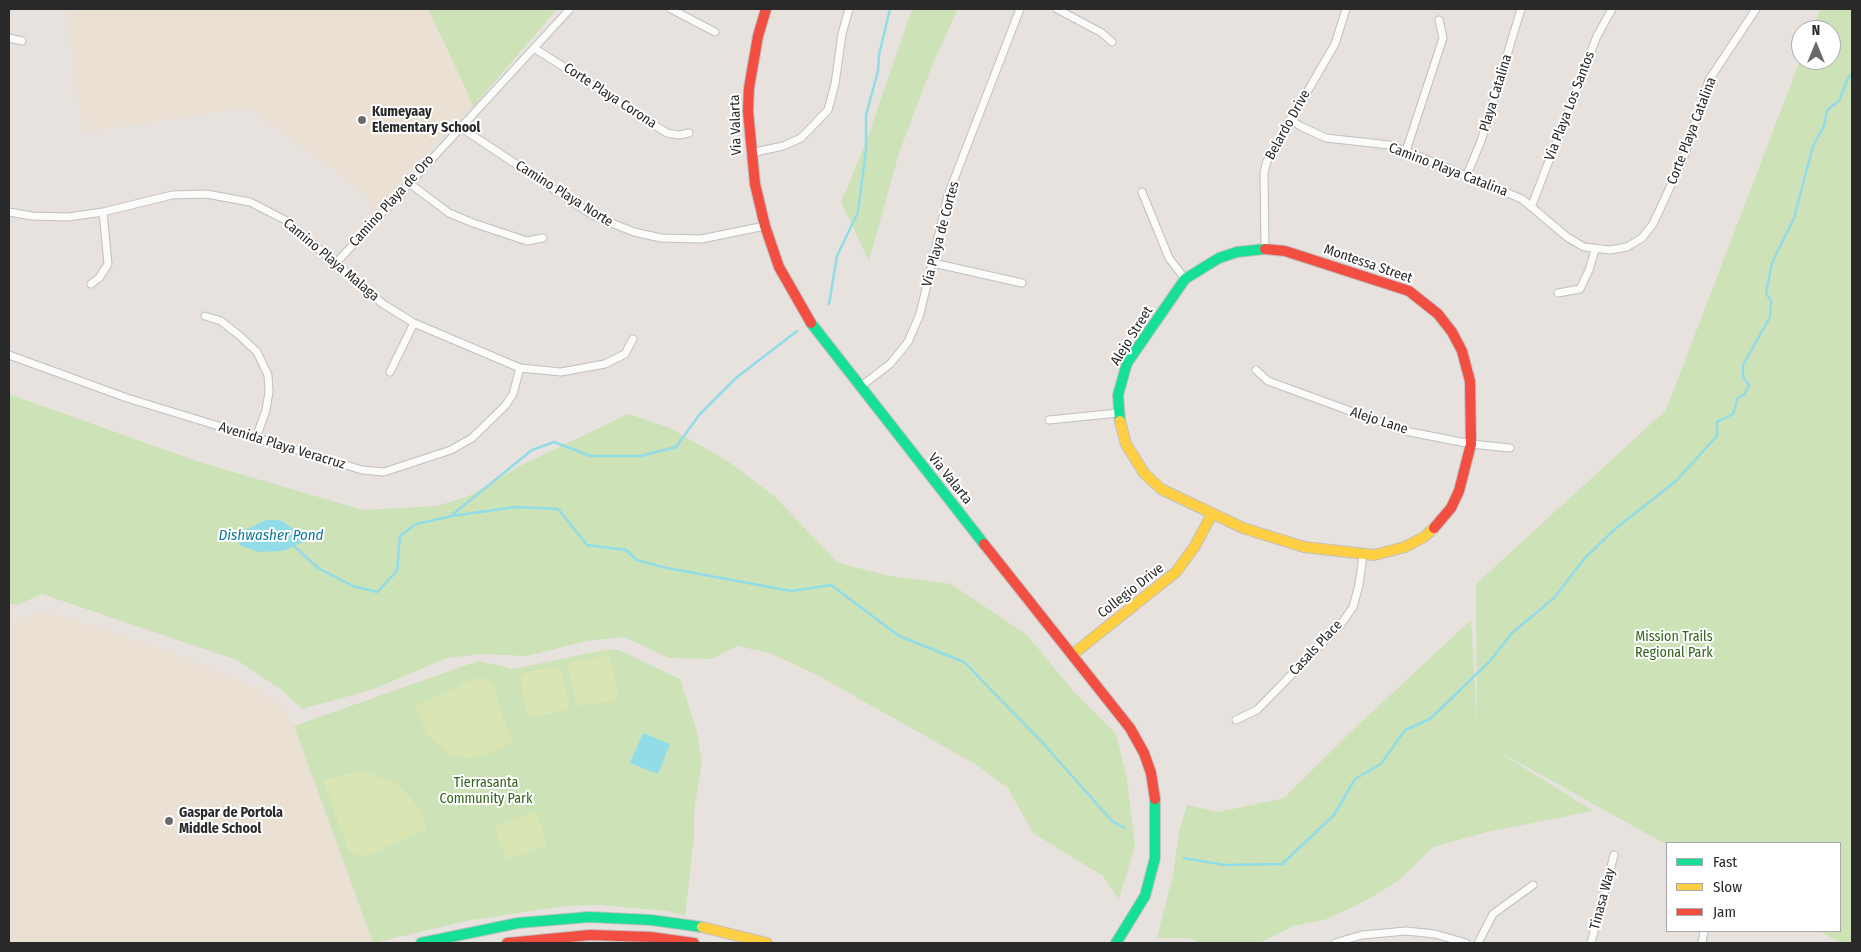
<!DOCTYPE html>
<html>
<head>
<meta charset="utf-8">
<style>
  body { margin:0 }
  #map { position:relative; width:1861px; height:952px; overflow:hidden; background:#e7e2de; font-family:"Fira Sans Condensed",sans-serif }
  canvas { display:block }
  .frame { position:absolute; inset:0; border:10px solid #292929; pointer-events:none }
  .legend { position:absolute; left:1666px; top:842px; width:175px; height:90px; box-sizing:border-box; background:#fff; border:1px solid #a9a9a9; margin:0; padding:6px 9px; list-style:none; font-size:15px; color:#292929 }
  .legend li { display:flex; align-items:center; gap:10px; height:25px }
  .legend b { width:25px; border:1px solid #a9a9a9 }
  .north { position:absolute; left:1791px; top:20px; width:50px; height:50px; box-sizing:border-box; background:#fff; border:1px solid #a9a9a9; border-radius:50%; rotate:0deg; font-size:14px; font-weight:700; line-height:20px; text-align:center; color:#292929 }
  .north::after { content:''; display:block; margin:auto; width:18px; height:22px; background:#6c6a68; clip-path:polygon(50% 0,100% 100%,50% 72%,0 100%) }
</style>
</head>
<body>
<div id="map">
<canvas width="1861" height="952"></canvas>
<div class="frame"></div>
<ul class="legend">
<li><b style="height:6px;background:#16e098"></b>Fast</li>
<li><b style="height:6px;background:#ffcf43"></b>Slow</li>
<li><b style="height:6px;background:#f24e42"></b>Jam</li>
</ul>
<div class="north">N</div>
</div>
<script>
const ctx = document.querySelector('canvas').getContext('2d');
ctx.lineJoin = 'round';
function fillPath(path, color) {
  ctx.fillStyle = color;
  ctx.fill(path, 'evenodd');
}
function toPath(rows) {
  const path = new Path2D();
  for (const r of rows) {
    path.moveTo(r[0], r[1]);
    for (let i = 2; i < r.length; i += 2) path.lineTo(r[i], r[i + 1]);
  }
  return path;
}
function trace(path, color, width, dash) {
  ctx.strokeStyle = color;
  ctx.lineWidth = width;
  ctx.lineCap = dash ? 'butt' : 'round';
  ctx.setLineDash(dash || []);
  ctx.stroke(path);
}
function label(font, color, halo, rows, align = 'center') {
  ctx.font = font + ' "Fira Sans Condensed",sans-serif';
  ctx.lineWidth = 4;
  ctx.setLineDash([]);
  ctx.textBaseline = 'middle';
  ctx.strokeStyle = halo;
  ctx.fillStyle = color;
  for (const [text, x, y, turn = 0] of rows) {
    ctx.save();
    ctx.translate(x, y);
    ctx.rotate((+turn || 0) * Math.PI / 180);
    ctx.textAlign = isNaN(turn) ? turn : align;
    if (halo) ctx.strokeText(text, 0, 0);
    ctx.fillText(text, 0, 0);
    ctx.restore();
  }
}
const education = toPath([
  [65,9,428,9,468,93,473,107,438,140,374,211,363,191,248,108,83,132],
  [44,611,111,631,193,661,249,686,284,707,294,726,373,943,9,943,9,621]
]);
const green = toPath([
  [428,9,557,9,473,107,468,93],
  [912,9,958,9,933,63,899,153,869,261,841,202,865,145],
  [1820,9,1852,9,1852,943,1841,943,1819,931,1840,931,1840,843,1667,843,1667,845,1493,748,1593,811,1487,832,1433,847,1398,881,1365,901,1327,919,1293,926,1260,943,1201,943,1189,938,1157,938,1173,875,1179,832,1187,805,1219,812,1284,798,1358,725,1471,620,1477,723,1476,584,1666,410,1801,58,1801,60,1831,60,1831,30,1812,30],
  [9,394,199,462,363,510,437,506,469,496,520,466,628,414,670,428,729,462,775,497,838,563,890,576,951,584,1027,635,1074,692,1116,734,1127,779,1135,846,1119,899,1103,876,1033,833,1008,788,975,764,817,675,770,653,737,646,712,659,669,658,624,637,586,641,527,656,482,654,447,658,374,689,302,709,283,691,237,660,42,594,17,605,9,604],
  [609,649,619,650,680,679,696,728,702,762,694,811,694,837,685,916,667,911,599,905,565,906,471,920,373,943,294,726,478,661,514,669]
]);
const pitch = toPath([
  [605,655,610,658,618,695,614,700,581,706,576,704,568,666,571,663],
  [557,666,561,669,569,706,566,710,532,718,527,714,520,677,523,673],
  [481,677,493,683,499,700,496,701,513,742,483,756,471,758,452,756,428,735,415,706,458,687,457,685],
  [353,773,370,773,397,784,407,793,421,812,427,829,362,858,349,851,323,780],
  [536,811,547,845,506,860,495,827]
]);
const water = toPath([
  [266,520,280,520,291,527,303,542,283,551,259,552,239,545,239,538,245,530],
  [643,733,670,744,658,774,630,763]
]);
const stream = toPath([
  [829,304,837,256,858,212,866,150,866,115,878,71,879,55,890,9],
  [452,515,532,450,554,442,591,456,640,456,676,447,699,415,736,378,797,331],
  [295,547,318,568,353,586,377,592,397,571,400,536,416,524,452,516,515,507,558,509,587,545,626,550,637,560,662,567,791,591,831,585,899,636,964,662,1041,741,1112,821,1125,828],
  [1184,858,1224,865,1282,864,1334,815,1355,779,1381,764,1405,730,1430,719,1490,661,1512,633,1554,598,1585,558,1615,529,1676,481,1717,436,1717,422,1733,414,1738,398,1745,394,1749,385,1743,377,1743,365,1770,317,1771,301,1766,293,1772,263,1794,218,1813,146,1824,126,1827,110,1839,101,1848,78,1852,74]
]);
const street = toPath([
  [671,9,715,32],
  [1057,9,1102,33,1112,42],
  [9,38,22,41],
  [534,48,667,133,679,135,689,133],
  [1290,119,1300,126,1326,138,1389,145,1406,151,1522,199,1567,237,1584,247,1610,250,1627,247,1642,238,1653,224,1684,157,1709,80,1756,9],
  [460,127,594,216,634,232,661,238,701,239,765,226],
  [1406,151,1443,38,1439,20],
  [750,153,783,146,801,138,828,110,835,84,842,34,849,9],
  [1466,177,1481,141,1521,9],
  [409,183,449,213,473,223,527,241,543,238],
  [1142,192,1169,258,1185,279],
  [1532,205,1597,36,1612,9],
  [9,212,32,216,68,217,103,212,172,195,206,194,250,202,285,220,383,304,414,323,520,368,561,372,605,364,625,354,633,339],
  [1265,249,1264,172,1267,161,1335,44,1346,9],
  [337,262,570,9],
  [933,263,1022,283],
  [91,284,99,278,108,264,103,212],
  [1558,293,1580,289,1589,270,1595,250],
  [205,316,221,321,240,336,257,352,268,375,269,392,266,410,256,438],
  [9,355,127,398,362,470,384,472,451,450,472,438,505,406,513,394,520,368],
  [1256,370,1268,381,1405,431,1471,444,1510,448],
  [390,372,414,323],
  [860,387,890,364,908,342,920,314,948,195,1020,9],
  [1049,420,1118,413],
  [1236,720,1257,710,1341,624,1353,607,1359,585,1363,555],
  [1335,943,1362,935,1406,931,1435,934,1466,943],
  [1478,943,1493,914,1533,885],
  [1591,943,1614,855],
  [1702,943,1704,931]
]);
const fast = toPath([
  [811,323,984,544],
  [1120,421,1118,395,1127,363,1185,279,1219,258,1237,252,1265,249],
  [421,943,518,923,589,917,651,920,702,927],
  [1116,943,1145,896,1155,858,1155,799]
]);
const slow = toPath([
  [1120,421,1126,444,1144,473,1161,489,1243,528,1304,547,1374,555,1405,547,1424,537,1434,528],
  [1073,654,1176,572,1195,546,1212,514],
  [702,927,767,943]
]);
const jam = toPath([
  [766,9,758,36,749,88,748,111,755,184,765,226,779,267,811,323],
  [1265,249,1285,251,1409,291,1438,314,1452,332,1462,351,1470,381,1471,444,1459,491,1451,508,1434,528],
  [984,544,1130,728,1144,753,1151,773,1155,799],
  [507,943,590,935,650,937,694,943]
]);
const markers = [
  [362,120,5,"#6c6a68"],
  [169,821,5,"#6c6a68"]
];
const streetNames = [
  ["Playa Catalina",1496,93,-73],
  ["Corte Playa Corona",610,96,33],
  ["Via Playa Los Santos",1570,106,-69],
  ["Via Valarta",736,125,-92],
  ["Belardo Drive",1288,125,-61],
  ["Corte Playa Catalina",1692,131,-69],
  ["Camino Playa Catalina",1448,170,21],
  ["Camino Playa Norte",564,194,32],
  ["Camino Playa de Oro",392,201,-48],
  ["Via Playa de Cortes",941,234,-75],
  ["Camino Playa Malaga",331,260,40],
  ["Montessa Street",1368,264,19],
  ["Alejo Street",1132,336,-58],
  ["Alejo Lane",1379,421,18],
  ["Avenida Playa Veracruz",282,446,17],
  ["Via Valarta",950,479,51],
  ["Collegio Drive",1131,591,-38],
  ["Casals Place",1316,648,-47],
  ["Tinasa Way",1603,899,-75]
];
const poiNames = [
  ["Kumeyaay",372,112],
  ["Elementary School",372,128],
  ["Gaspar de Portola",179,813],
  ["Middle School",179,829]
];
const parkNames = [
  ["Mission Trails",1674,637],
  ["Regional Park",1674,653],
  ["Tierrasanta",486,783],
  ["Community Park",486,799]
];
const waterNames = [
  ["Dishwasher Pond",271,536]
];
fillPath(education, '#eae0d3');
fillPath(green, '#cde2b7');
fillPath(pitch, '#d9e6b4');
fillPath(water, '#92dce8');
trace(stream, '#92dce8', 2.5);
trace(street, '#c1bfc0', 9);
trace(fast, '#c1bfc0', 12);
trace(slow, '#c1bfc0', 12);
trace(jam, '#c1bfc0', 12);
trace(street, '#fbfbfa', 7);
trace(fast, '#16e098', 10);
trace(slow, '#ffcf43', 10);
trace(jam, '#f24e42', 10);
for (const [x, y, r, color] of markers) {
  const dot = new Path2D();
  dot.arc(x, y, r, 0, 2 * Math.PI);
  ctx.fillStyle = color;
  ctx.fill(dot);
  trace(dot, '#fff', 2);
}
label('14px', '#292929', '#fff', streetNames);
label('bold 14px', '#292929', '#fff', poiNames, 'left');
label('14px', '#31641a', '#fff', parkNames);
label('italic 15px', '#0e7797', '#fff', waterNames);
</script>
</body>
</html>
